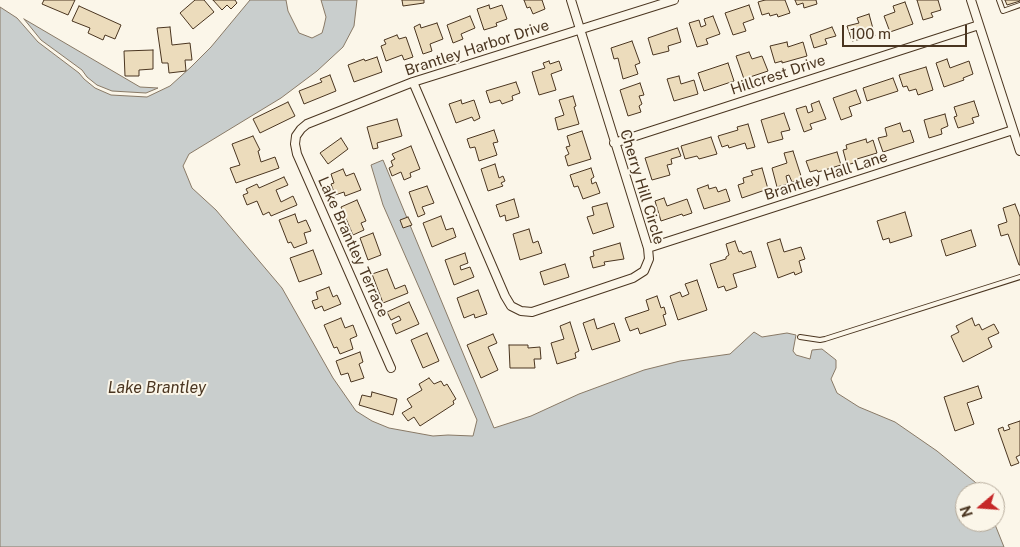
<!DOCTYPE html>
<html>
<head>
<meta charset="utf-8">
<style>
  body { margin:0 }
  #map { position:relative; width:1020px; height:547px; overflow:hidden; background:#fbf6e9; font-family:"Public Sans",sans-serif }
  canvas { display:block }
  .north { position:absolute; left:955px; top:482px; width:50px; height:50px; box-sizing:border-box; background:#fbf6e9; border:1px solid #b4a999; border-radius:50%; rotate:252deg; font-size:14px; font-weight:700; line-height:20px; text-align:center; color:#4a3520 }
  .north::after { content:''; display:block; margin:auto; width:18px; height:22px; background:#c62828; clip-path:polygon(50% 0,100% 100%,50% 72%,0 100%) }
  .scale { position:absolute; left:842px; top:25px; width:125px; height:22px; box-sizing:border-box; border:2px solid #4a3520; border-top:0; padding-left:6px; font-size:15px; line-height:18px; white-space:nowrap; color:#4a3520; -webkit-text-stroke:4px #fbf6e9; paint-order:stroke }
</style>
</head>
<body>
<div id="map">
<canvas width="1020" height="547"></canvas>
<div class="north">N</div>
<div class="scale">100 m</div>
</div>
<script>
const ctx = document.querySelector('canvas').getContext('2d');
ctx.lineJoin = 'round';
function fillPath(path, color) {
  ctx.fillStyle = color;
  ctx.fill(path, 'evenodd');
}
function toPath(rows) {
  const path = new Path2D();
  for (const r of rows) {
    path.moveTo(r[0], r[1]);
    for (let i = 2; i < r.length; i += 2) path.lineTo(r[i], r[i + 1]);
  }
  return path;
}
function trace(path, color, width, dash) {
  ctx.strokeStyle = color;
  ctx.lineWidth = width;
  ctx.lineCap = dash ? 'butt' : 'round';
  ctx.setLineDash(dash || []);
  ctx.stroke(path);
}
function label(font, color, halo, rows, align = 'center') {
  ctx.font = font + ' "Public Sans",sans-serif';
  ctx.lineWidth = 4;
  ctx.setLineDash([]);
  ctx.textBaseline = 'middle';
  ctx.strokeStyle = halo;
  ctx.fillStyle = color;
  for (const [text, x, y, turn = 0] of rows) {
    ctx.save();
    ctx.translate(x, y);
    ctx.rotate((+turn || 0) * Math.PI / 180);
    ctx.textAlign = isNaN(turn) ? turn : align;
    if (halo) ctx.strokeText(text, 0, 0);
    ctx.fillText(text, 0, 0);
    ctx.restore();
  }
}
const water = toPath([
  [250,0,286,0,288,11,299,33,312,38,322,33,324,26,326,17,321,0,357,0,354,26,343,47,317,71,281,98,189,154,183,166,192,188,216,210,282,288,333,378,356,411,372,421,389,428,433,436,448,435,473,436,477,420,383,205,371,165,383,160,494,428,531,416,579,394,644,370,680,361,730,354,754,332,762,337,787,333,796,335,793,351,796,355,810,359,812,350,822,349,836,360,836,368,831,379,837,393,859,407,895,422,937,451,981,487,983,492,965,492,965,522,994,522,1004,547,0,547,0,7,17,18,38,42,79,73,84,79,95,88,111,95,147,97,170,86,191,67,211,47,250,0],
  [24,19,140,87,158,88,146,93,112,91,97,85,87,77,82,70,41,40,24,19]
]);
const building = toPath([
  [44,0,75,0,68,15,42,4,44,0],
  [195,0,204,0,214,12,193,29,180,13,195,0],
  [213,0,235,0,237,3,231,9,227,5,222,10,213,0],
  [402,0,424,0,424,3,403,6,402,0],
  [524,0,542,0,545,9,533,14,530,7,527,8,524,0],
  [765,0,785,0,790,13,778,17,777,14,770,16,769,13,762,15,758,2,765,0],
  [795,0,816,0,817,4,804,8,803,3,797,5,795,0],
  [917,0,938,0,941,10,931,13,933,17,923,20,917,0],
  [1005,0,1020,0,1020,1,1007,5,1005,0],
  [905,2,913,24,890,32,884,16,895,12,893,6,905,2],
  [489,5,490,9,502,5,507,19,496,23,497,26,484,30,477,9,489,5],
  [749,5,754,19,743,23,746,31,733,35,725,13,749,5],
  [79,6,121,25,115,39,105,35,103,40,88,33,90,28,72,21,79,6],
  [869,14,875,36,852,41,847,26,859,23,857,18,869,14],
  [470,16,475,28,461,34,463,39,453,43,447,25,470,16],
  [713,16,720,34,706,39,708,44,697,47,689,23,699,20,701,27,706,25,704,19,713,16],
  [437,23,443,39,430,44,432,51,423,54,414,27,420,24,421,28,437,23],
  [170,27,172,45,190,43,192,60,185,60,186,71,169,73,168,63,162,63,157,28,170,27],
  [832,27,836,36,825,39,827,44,814,48,810,35,832,27],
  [677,28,681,42,668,46,669,51,653,55,648,38,677,28],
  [397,35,399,39,406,37,413,57,404,60,402,55,386,61,381,46,386,44,384,40,397,35],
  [632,41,640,63,635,65,638,74,623,79,618,58,614,59,611,48,632,41],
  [787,42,788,47,803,42,807,56,782,63,782,61,775,63,770,46,787,42],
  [153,50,153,69,139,70,139,76,125,76,124,51,153,50],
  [749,52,752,59,762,56,768,71,744,79,736,56,749,52],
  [377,57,382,72,354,82,348,65,364,59,365,61,377,57],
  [947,59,950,68,969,61,973,74,963,78,964,80,944,87,936,63,947,59],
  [549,61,550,64,559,61,562,70,551,74,556,90,539,95,532,72,545,68,543,63,549,61],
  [728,63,734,81,704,91,698,73,728,63],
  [926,67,933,90,918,95,916,89,909,91,907,86,903,87,899,75,926,67],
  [330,75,336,91,304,104,299,91,322,82,320,79,330,75],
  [679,76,681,84,694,80,698,94,674,101,667,79,679,76],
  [893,78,898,91,867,101,863,88,893,78],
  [516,82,520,93,512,96,513,100,502,104,500,100,490,103,486,91,516,82],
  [640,83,644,95,639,96,642,104,639,106,641,112,628,116,620,90,640,83],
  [856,90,861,103,849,107,852,116,841,120,833,98,856,90],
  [573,96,576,106,574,107,579,124,558,130,555,118,564,115,559,100,573,96],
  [461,100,462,104,474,100,480,118,474,121,472,117,456,123,449,104,461,100],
  [819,101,826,119,810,124,812,129,804,132,796,109,806,106,808,113,813,111,811,104,819,101],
  [974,101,979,116,972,118,974,123,958,128,954,117,957,116,954,107,974,101],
  [288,102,295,116,260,133,253,119,288,102],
  [784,113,790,130,781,132,783,139,768,143,761,120,784,113],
  [945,114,948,126,941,129,942,134,929,138,924,120,945,114],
  [397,119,402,136,377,143,378,148,373,149,367,127,397,119],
  [900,123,903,132,910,130,914,142,883,152,878,138,887,136,885,128,900,123],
  [748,124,755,147,747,149,745,143,729,148,728,145,722,147,718,136,738,130,737,127,748,124],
  [494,130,498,142,493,143,497,155,479,161,475,147,470,148,467,139,494,130],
  [582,131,591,159,568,166,565,156,569,154,566,147,570,146,567,136,582,131],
  [253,136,260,150,258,151,261,162,275,157,279,168,236,183,230,168,240,165,232,144,253,136],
  [711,137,717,154,699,159,697,156,685,159,681,146,711,137],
  [341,138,348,149,328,164,320,153,341,138],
  [866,139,867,143,873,140,877,153,857,159,857,162,847,165,843,150,847,149,846,145,866,139],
  [411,146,420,169,410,173,411,177,404,180,401,172,392,176,389,168,393,166,391,161,395,159,392,154,411,146],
  [678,148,681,156,671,159,672,164,667,165,670,175,652,180,645,158,678,148],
  [793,151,802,179,792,182,789,175,786,176,788,184,777,187,772,168,787,163,784,153,793,151],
  [837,152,841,165,818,172,817,170,810,172,806,161,837,152],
  [495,164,499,178,503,176,505,181,501,183,503,186,488,191,481,169,495,164],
  [591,168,594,177,591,179,592,184,596,182,600,193,583,199,578,186,574,187,570,175,591,168],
  [762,168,768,189,742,198,738,185,744,183,743,178,753,175,751,171,762,168],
  [343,169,346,176,354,173,361,190,345,196,344,192,335,195,331,184,334,183,331,174,343,169],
  [284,177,288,185,276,190,281,202,293,196,297,205,271,216,269,212,263,215,257,201,247,205,243,195,248,193,246,189,257,184,259,188,284,177],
  [708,185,709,189,716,187,718,192,726,189,730,201,704,209,697,189,708,185],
  [427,186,434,203,422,207,425,214,418,217,409,192,427,186],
  [664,198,667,206,687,199,692,213,683,216,682,214,661,221,655,201,664,198],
  [514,199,519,217,506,221,505,215,500,217,496,205,514,199],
  [357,200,366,221,361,223,364,230,353,235,341,207,357,200],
  [607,203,614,227,593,234,587,217,594,215,592,207,607,203],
  [1015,204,1020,217,1020,265,1019,265,1008,234,1001,236,998,225,1007,222,1003,208,1015,204],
  [905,212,912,236,890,243,889,238,883,240,877,221,905,212],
  [295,214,298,223,306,220,311,231,304,233,307,243,294,248,291,242,288,243,279,220,295,214],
  [441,216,446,230,453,228,456,237,432,247,423,223,441,216],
  [408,217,412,225,403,228,400,220,408,217],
  [529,229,533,243,538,241,542,253,520,260,513,234,529,229],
  [971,230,976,246,946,256,941,240,971,230],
  [373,233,381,255,368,260,360,238,373,233],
  [780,239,784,252,801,247,805,259,799,261,802,272,795,275,794,272,778,278,767,243,780,239],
  [735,241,739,252,741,251,743,254,751,251,756,267,733,274,737,287,726,291,724,286,718,288,710,264,726,259,726,257,729,255,726,244,735,241],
  [620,243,624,259,604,262,605,265,593,268,590,257,594,256,593,251,620,243],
  [313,250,322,274,299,282,290,258,313,250],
  [465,253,468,263,460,266,461,270,470,267,474,277,454,285,445,260,465,253],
  [565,264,569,277,544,285,540,272,565,264],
  [387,269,395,289,405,285,408,293,383,303,372,274,387,269],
  [697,280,707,310,678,320,670,296,680,292,682,297,689,294,685,284,697,280],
  [329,287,333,297,337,295,341,304,324,311,322,306,315,309,312,301,318,299,316,292,329,287],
  [478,290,487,314,475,318,474,314,464,318,457,298,478,290],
  [657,296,661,308,664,307,666,314,663,315,666,325,640,334,638,328,630,331,625,318,649,310,646,300,657,296],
  [409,302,419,324,396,334,392,324,401,320,399,316,391,320,387,312,409,302],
  [341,318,345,328,353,325,357,336,350,339,353,349,340,354,337,347,334,348,324,325,341,318],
  [972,318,975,326,979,324,982,330,994,324,999,333,988,338,992,347,963,362,951,336,959,332,956,326,972,318],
  [594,319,597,329,614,323,620,341,592,350,583,323,594,319],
  [570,322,579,351,575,353,576,358,557,364,551,343,564,339,560,326,570,322],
  [427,333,439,361,423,368,411,340,427,333],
  [493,334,497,343,488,347,498,370,481,378,467,345,493,334],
  [509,345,528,345,528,348,540,347,541,359,534,359,535,368,510,368,509,345],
  [360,352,363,362,359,364,364,378,351,382,348,373,341,375,336,361,360,352],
  [429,378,434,384,441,381,444,386,447,384,456,399,453,401,454,404,420,426,414,417,408,421,402,413,412,407,407,399,422,390,419,384,429,378],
  [978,386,982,398,967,403,974,424,955,431,944,397,978,386],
  [372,392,397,399,393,415,359,405,362,395,371,397,372,392],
  [1020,421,1020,455,1016,457,1019,463,1011,466,998,429,1003,427,1004,431,1010,429,1008,425,1020,421]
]);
const service = toPath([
  [999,0,1003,11,1020,5],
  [800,337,820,340,825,339,1020,277]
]);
const minor = toPath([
  [971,0,1020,151],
  [413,82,505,296,511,306,521,311,532,312,633,278,644,271,649,259,648,248,571,0],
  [614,143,979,25],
  [648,248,1013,130],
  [391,368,297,154,295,144,296,136,301,129,307,124,413,82,674,0]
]);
const streetNames = [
  ["Brantley Harbor Drive",477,48,-18],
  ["Hillcrest Drive",778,75,-18],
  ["Brantley Hall Lane",826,176,-18],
  ["Cherry Hill Circle",642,187,73],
  ["Lake Brantley Terrace",353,247,66]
];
const waterNames = [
  ["Lake Brantley",157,388]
];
fillPath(water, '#c9cecd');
trace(water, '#887966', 1);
fillPath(building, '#ecdcbc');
trace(building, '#4a3520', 1);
trace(service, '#4a3520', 6);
trace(minor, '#4a3520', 10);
trace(service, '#fbf6e9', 4);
trace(minor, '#fbf6e9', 8);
label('15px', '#4a3520', '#fbf6e9', streetNames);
label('italic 16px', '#4a3520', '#fbf6e9', waterNames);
</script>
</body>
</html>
